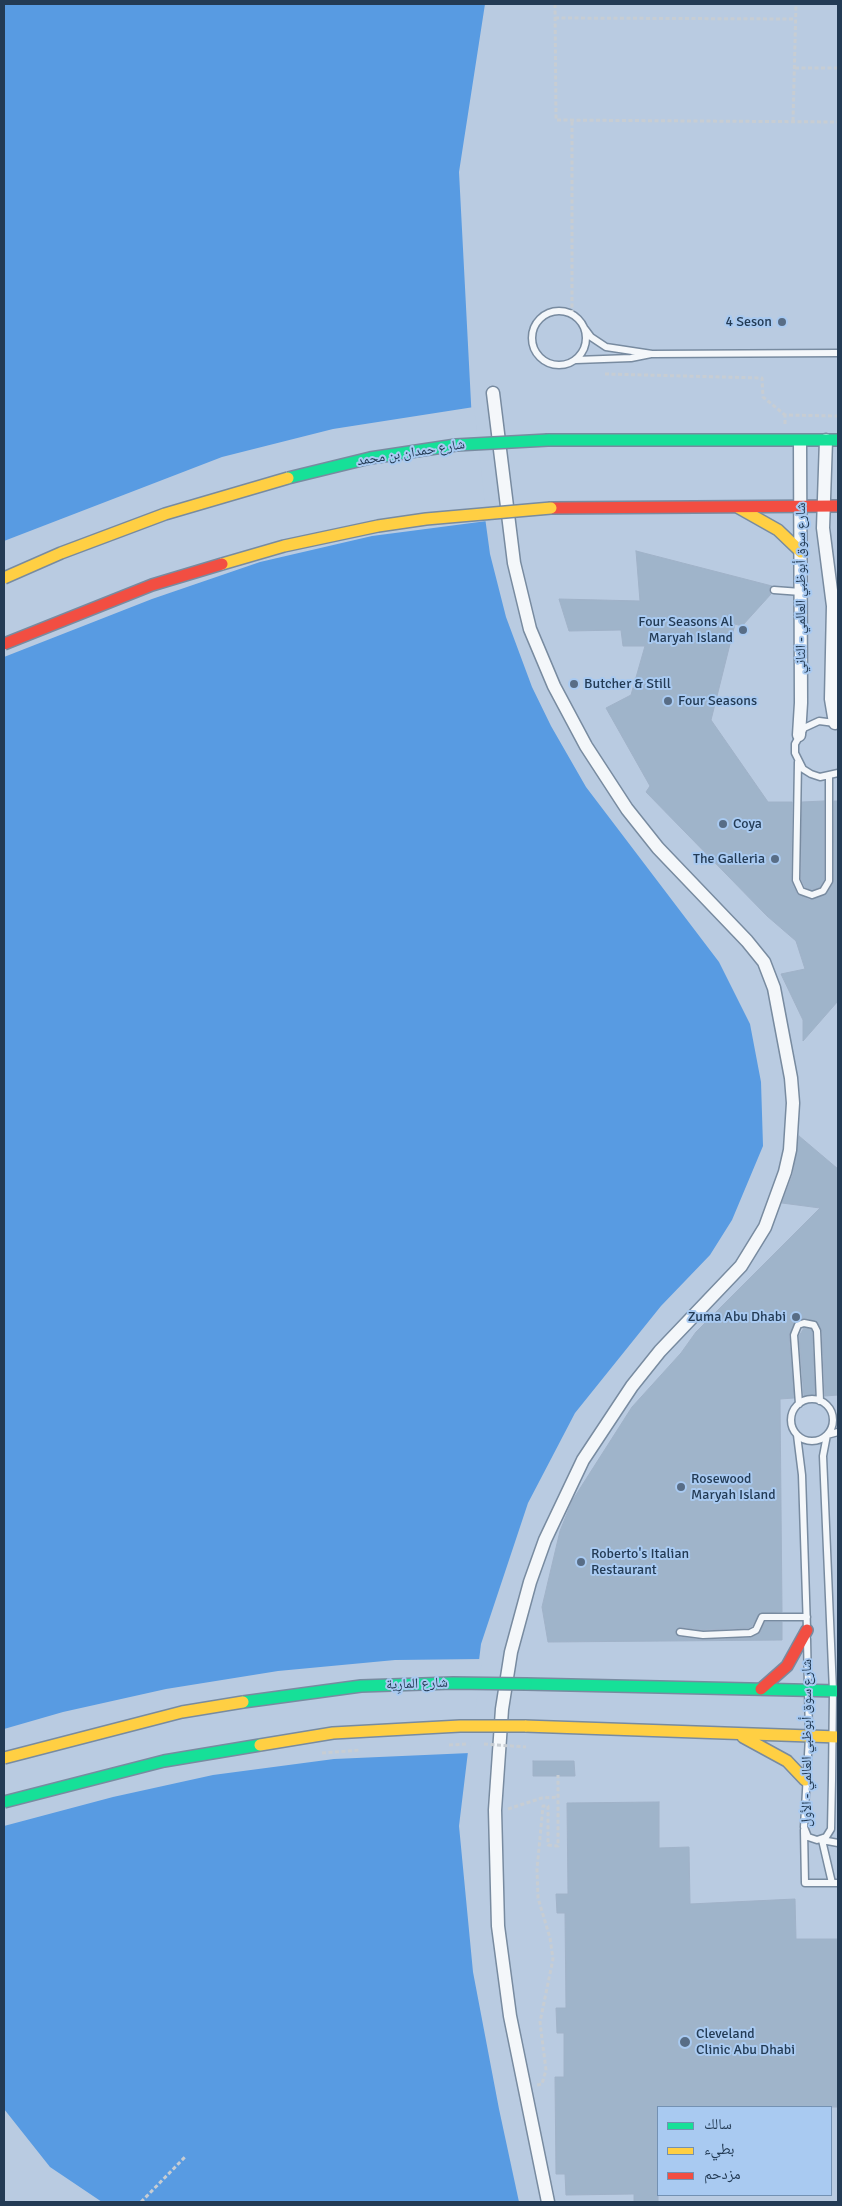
<!DOCTYPE html>
<html>
<head>
<meta charset="utf-8">
<style>
  body { margin:0 }
  #map { position:relative; width:842px; height:2206px; overflow:hidden; background:#b9cbe1; font-family:Signika,"Noto Naskh Arabic",sans-serif }
  canvas { display:block }
  .frame { position:absolute; inset:0; border:5px solid #233b55; pointer-events:none }
  .legend { position:absolute; left:657px; top:2106px; width:175px; height:90px; box-sizing:border-box; background:#a9caf1; border:1px solid #7391b3; margin:0; padding:6px 9px; list-style:none; font-size:15px; color:#233b55 }
  .legend li { display:flex; align-items:center; gap:10px; height:25px }
  .legend b { width:25px; border:1px solid #7391b3 }
</style>
</head>
<body>
<div id="map">
<canvas width="842" height="2206"></canvas>
<div class="frame"></div>
<ul class="legend">
<li><b style="height:6px;background:#16e098"></b>سالك</li>
<li><b style="height:6px;background:#ffcf43"></b>بطيء</li>
<li><b style="height:6px;background:#f24e42"></b>مزدحم</li>
</ul>
</div>
<script>
const ctx = document.querySelector('canvas').getContext('2d');
ctx.lineJoin = 'round';
function fillPath(path, color) {
  ctx.fillStyle = color;
  ctx.fill(path, 'evenodd');
}
function toPath(rows) {
  const path = new Path2D();
  for (const r of rows) {
    if (r.length === 3) {
      path.moveTo(r[0] + r[2], r[1]);
      path.arc(r[0], r[1], r[2], 0, 2 * Math.PI);
      continue;
    }
    path.moveTo(r[0], r[1]);
    for (let i = 2; i < r.length; i += 2) path.lineTo(r[i], r[i + 1]);
  }
  return path;
}
function trace(path, color, width, dash) {
  ctx.strokeStyle = color;
  ctx.lineWidth = width;
  ctx.lineCap = dash ? 'butt' : 'round';
  ctx.setLineDash(dash || []);
  ctx.stroke(path);
}
function label(font, color, halo, rows, align = 'center') {
  ctx.font = font + ' Signika,"Noto Naskh Arabic",sans-serif';
  ctx.lineWidth = 4;
  ctx.setLineDash([]);
  ctx.textBaseline = 'middle';
  ctx.strokeStyle = halo;
  ctx.fillStyle = color;
  for (const [text, x, y, turn = 0] of rows) {
    ctx.save();
    ctx.translate(x, y);
    ctx.rotate((+turn || 0) * Math.PI / 180);
    ctx.textAlign = isNaN(turn) ? turn : align;
    if (halo) ctx.strokeText(text, 0, 0);
    ctx.fillText(text, 0, 0);
    ctx.restore();
  }
}
const water = toPath([
  [4,4,485,4,459,172,472,422,490,554,506,617,532,687,551,726,586,787,719,962,750,1024,761,1082,763,1146,732,1220,710,1255,661,1306,575,1413,528,1503,481,1644,459,1826,473,1972,499,2109,519,2202,102,2202,50,2167,4,2109]
]);
const pier = toPath([
  [474,407,487,521,372,536,260,562,152,599,4,657,4,541,222,457,333,429],
  [482,1659,470,1753,334,1759,213,1775,113,1797,4,1826,4,1729,63,1712,166,1689,278,1671,395,1660]
]);
const building = toPath([
  [636,551,772,586,769,589,771,594,742,626,735,624,711,720,768,802,792,802,791,880,797,894,810,900,825,895,833,883,834,801,838,801,838,1001,803,1041,803,1020,781,974,805,969,796,941,767,916,646,792,650,786,606,708,631,695,645,646,623,646,621,630,569,631,559,599,640,601,636,551],
  [824,801,824,880,820,887,812,890,805,887,801,879,802,802,824,801],
  [799,1136,838,1169,838,1395,825,1396,822,1331,818,1323,805,1318,796,1320,789,1335,794,1398,780,1399,782,1612,760,1613,752,1626,749,1628,703,1630,680,1627,675,1632,679,1637,702,1640,750,1638,760,1633,765,1622,782,1622,782,1640,548,1642,542,1607,560,1531,572,1501,632,1407,681,1353,696,1332,820,1208,782,1203,793,1174,799,1136],
  [804,1328,811,1329,812,1332,815,1396,804,1397,799,1336,804,1328],
  [533,1761,574,1761,575,1776,533,1776,533,1761],
  [659,1802,659,1848,689,1847,690,1904,795,1899,796,1939,838,1939,838,2107,658,2107,658,2202,634,2202,634,2194,566,2195,565,2174,556,2174,555,2077,564,2077,564,2033,557,2033,556,2008,566,2008,565,1913,557,1913,556,1894,568,1894,567,1803,659,1802]
]);
const path = toPath([
  [555,4,556,120,838,122],
  [555,18,795,19],
  [795,68,838,68],
  [793,121,796,4],
  [572,314,572,120],
  [605,374,762,378,763,397,785,415],
  [785,424,785,415,838,416],
  [508,1809,542,1798,558,1797],
  [537,2085,542,2084,546,2070,540,2022,553,1959,550,1938,538,1898,537,1869,543,1806,548,1806,548,1845,558,1846,558,1775],
  [141,2202,185,2157]
]);
const lane = toPath([
  [559,338,27],
  [585,329,591,337,606,347,652,354,838,353],
  [576,360,631,358,651,354],
  [774,590,801,592],
  [835,723,819,721,804,728,795,744,795,753,803,769,811,774,820,777,838,773],
  [798,762,796,880,801,891,812,895,823,891,829,881,829,776],
  [812,1420,21],
  [799,1404,794,1335,798,1325,804,1323,814,1325,817,1331,820,1401],
  [797,1435,802,1475,807,1629],
  [680,1632,703,1635,750,1633,756,1630,762,1617,807,1617],
  [807,1639,809,1737,804,1827,808,1837,817,1840,826,1837,831,1829,832,1780,833,1691,823,1456,827,1435,838,1432],
  [804,1830,805,1883,838,1883],
  [822,1840,832,1883],
  [822,1840,838,1843]
]);
const street = toPath([
  [493,393,514,563,530,629,554,686,586,746,627,809,658,848,747,941,764,962,774,988,791,1078,793,1103,790,1150,785,1172,765,1227,741,1266,660,1351,632,1386,583,1460,545,1540,530,1582,511,1652,502,1709,495,1810,498,1926,510,2016,548,2202],
  [826,440,823,528,833,606,831,699,835,723],
  [799,735,801,703,800,441]
]);
const fast = toPath([
  [548,440,838,440],
  [526,1684,838,1691]
]);
const slow = toPath([
  [739,508,778,530,801,552],
  [525,1726,838,1737],
  [743,1737,787,1761,805,1780]
]);
const jam = toPath([
  [551,508,838,506],
  [761,1689,787,1666,807,1630]
]);
const pathBridge = toPath([
  [484,1744,526,1747],
  [449,1745,468,1744],
  [322,1753,360,1750]
]);
const fastBridge = toPath([
  [288,478,370,458,456,445,548,440],
  [243,1702,361,1686,453,1683,526,1684],
  [4,1802,164,1761,260,1745]
]);
const slowBridge = toPath([
  [222,564,284,546,378,526,426,519,551,508],
  [4,578,61,553,165,514,288,478],
  [260,1745,333,1733,460,1726,525,1726],
  [4,1758,182,1712,243,1702]
]);
const jamBridge = toPath([
  [4,644,152,585,222,564]
]);
const markers = [
  [782,322,5,"#586d86"],
  [743,630,5,"#586d86"],
  [574,684,5,"#586d86"],
  [668,701,5,"#586d86"],
  [723,824,5,"#586d86"],
  [775,859,5,"#586d86"],
  [796,1317,5,"#586d86"],
  [681,1487,5,"#586d86"],
  [581,1562,5,"#586d86"],
  [685,2042,6,"#586d86"]
];
const poiNames = [
  ["4 Seson",772,322,"right"],
  ["Four Seasons Al",733,622,"right"],
  ["Maryah Island",733,638,"right"],
  ["Butcher & Still",584,684],
  ["Four Seasons",678,701],
  ["Coya",733,824],
  ["The Galleria",765,859,"right"],
  ["Zuma Abu Dhabi",786,1317,"right"],
  ["Rosewood",691,1479],
  ["Maryah Island",691,1495],
  ["Roberto's Italian",591,1554],
  ["Restaurant",591,1570],
  ["Cleveland",696,2034],
  ["Clinic Abu Dhabi",696,2050]
];
const streetNames = [
  ["شارع حمدان بن محمد",411,453,-9],
  ["شارع سوق أبوظبي العالمي - الثاني",801,588,-90],
  ["شارع المارِية",417,1684,-2],
  ["شارع سوق أبوظبي العالمي - الأول",807,1743,-90]
];
fillPath(water, '#589be2');
fillPath(pier, '#b9cbe1');
fillPath(building, '#9fb4ca');
trace(building, '#a0b2c8', 1);
trace(lane, '#788ba0', 9);
trace(street, '#788ba0', 15);
trace(fast, '#788ba0', 14);
trace(slow, '#788ba0', 14);
trace(jam, '#788ba0', 14);
trace(path, '#c7cdd3', 3, [4, 2.5]);
trace(lane, '#f4f7fa', 6);
trace(street, '#f4f7fa', 12);
trace(fast, '#16e098', 11);
trace(slow, '#ffcf43', 11);
trace(jam, '#f24e42', 11);
trace(fastBridge, '#788ba0', 14, []);
trace(slowBridge, '#788ba0', 14, []);
trace(jamBridge, '#788ba0', 14, []);
trace(pathBridge, '#c7cdd3', 3, [4, 2.5]);
trace(fastBridge, '#16e098', 11);
trace(slowBridge, '#ffcf43', 11);
trace(jamBridge, '#f24e42', 11);
for (const [x, y, r, color] of markers) {
  const dot = new Path2D();
  dot.arc(x, y, r, 0, 2 * Math.PI);
  ctx.fillStyle = color;
  ctx.fill(dot);
  trace(dot, '#a9caf1', 2);
}
label('14px', '#233b55', '#a9caf1', poiNames, 'left');
label('14px', '#233b55', '#a9caf1', streetNames);
</script>
</body>
</html>
